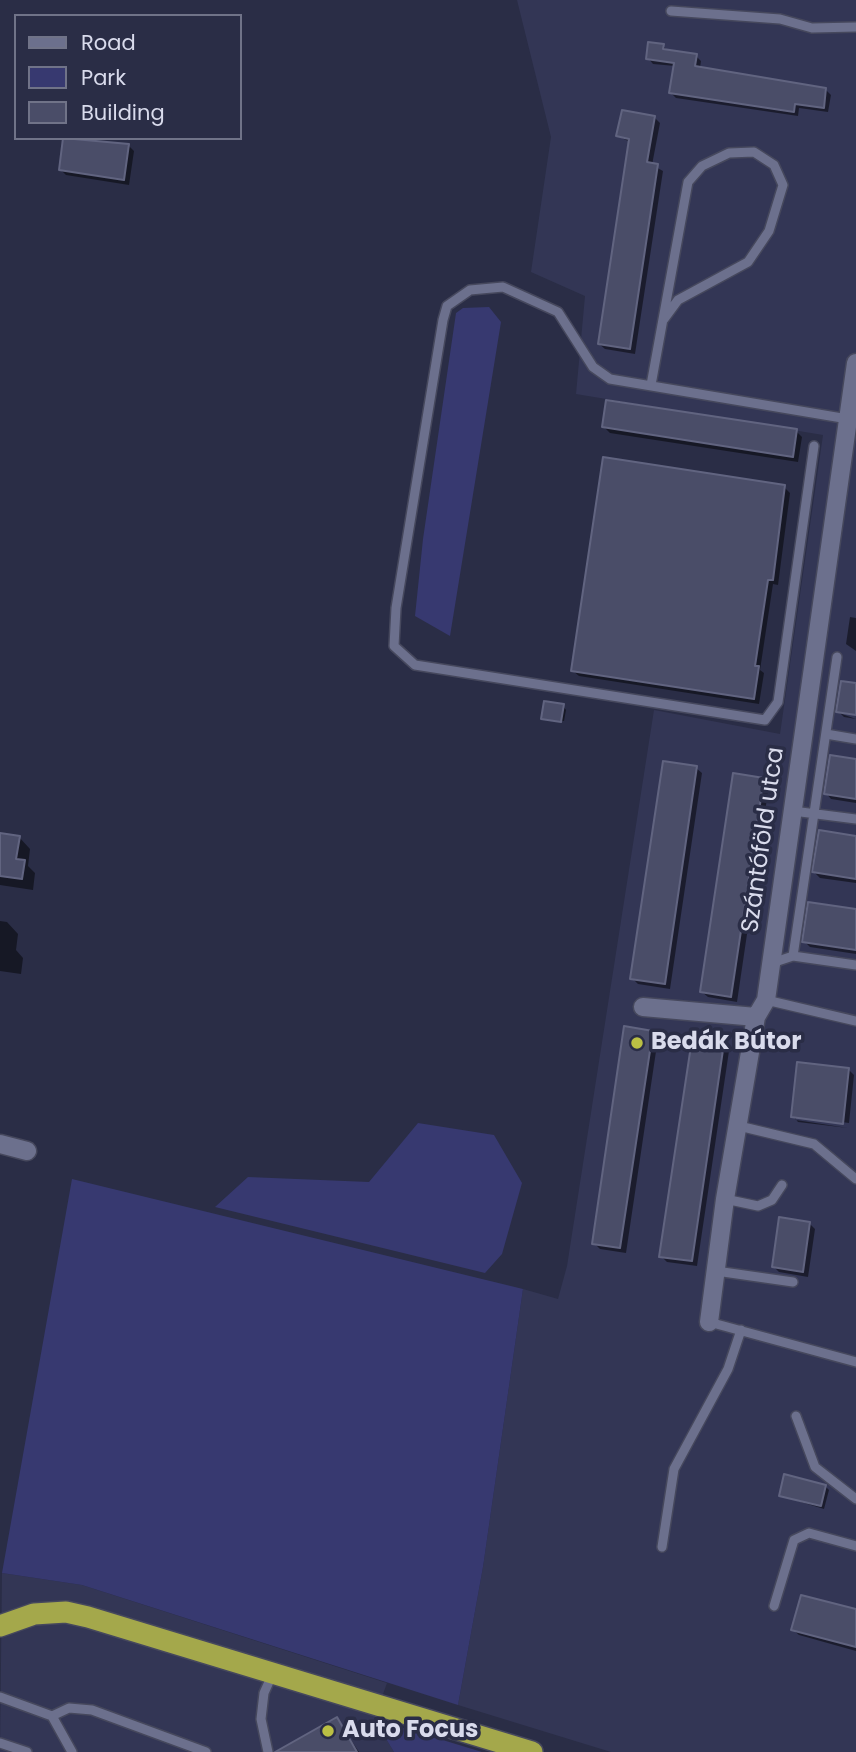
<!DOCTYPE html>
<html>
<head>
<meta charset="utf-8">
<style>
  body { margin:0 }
  #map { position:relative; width:856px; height:1752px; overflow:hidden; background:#2a2d46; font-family:Poppins,sans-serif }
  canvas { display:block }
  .legend { position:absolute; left:14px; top:14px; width:228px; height:126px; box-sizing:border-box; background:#2a2d46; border:2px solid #707388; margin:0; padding:9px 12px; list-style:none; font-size:21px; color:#d9dbec }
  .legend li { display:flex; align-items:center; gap:14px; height:35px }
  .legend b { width:35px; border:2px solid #707388 }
</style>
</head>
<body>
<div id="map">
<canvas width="856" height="1752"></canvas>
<ul class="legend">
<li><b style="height:9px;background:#6c708d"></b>Road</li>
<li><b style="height:19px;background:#373970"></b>Park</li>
<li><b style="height:19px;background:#4a4d68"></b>Building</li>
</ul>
</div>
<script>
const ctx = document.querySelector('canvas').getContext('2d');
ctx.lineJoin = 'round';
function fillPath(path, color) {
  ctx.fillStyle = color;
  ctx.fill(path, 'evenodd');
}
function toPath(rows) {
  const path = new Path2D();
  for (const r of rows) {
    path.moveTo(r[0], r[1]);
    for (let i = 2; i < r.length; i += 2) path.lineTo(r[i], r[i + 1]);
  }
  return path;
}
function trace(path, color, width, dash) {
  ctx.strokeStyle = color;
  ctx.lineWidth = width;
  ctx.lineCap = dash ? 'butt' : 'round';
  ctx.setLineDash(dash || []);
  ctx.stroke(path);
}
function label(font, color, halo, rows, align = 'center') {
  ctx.font = font + ' Poppins,sans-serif';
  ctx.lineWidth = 7;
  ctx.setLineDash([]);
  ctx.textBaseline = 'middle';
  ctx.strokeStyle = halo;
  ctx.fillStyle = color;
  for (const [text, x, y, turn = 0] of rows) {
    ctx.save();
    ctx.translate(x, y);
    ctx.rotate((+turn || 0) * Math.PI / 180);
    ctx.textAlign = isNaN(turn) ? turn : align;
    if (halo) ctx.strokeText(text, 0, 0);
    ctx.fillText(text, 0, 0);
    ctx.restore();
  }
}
const built = toPath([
  [517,0,856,0,856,1752,611,1752,458,1705,483,1567,523,1289,558,1299,567,1266,654,710,780,734,823,435,576,394,585,296,531,272,551,137],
  [2,1573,82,1585,387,1683,374,1719,394,1752,0,1752]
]);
const green = toPath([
  [489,307,501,322,450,636,415,616,423,539,456,313,463,308],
  [418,1123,494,1135,522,1183,502,1254,485,1273,215,1207,248,1177,369,1182],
  [72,1179,523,1289,483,1567,458,1705,82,1585,2,1573],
  [374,1719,482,1752,394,1752]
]);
const shadow = toPath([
  [663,46,668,51,696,56,701,61,700,68,826,90,831,95,828,112,799,108,798,116,676,98,671,93,675,66,653,64,648,58],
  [655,118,660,123,652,165,663,171,635,354,605,349,599,344,630,142,618,136],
  [65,138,128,145,134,151,129,185,66,175,61,170],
  [604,427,796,431,802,437,798,462,610,433],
  [784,487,790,493,778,585,773,584,760,670,764,673,759,704,579,676,573,671],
  [850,617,856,618,856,651,846,644],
  [856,685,856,713,842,711,842,714,856,719,844,717,838,711],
  [563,706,566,710,564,721,543,719],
  [856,761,856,803,831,799,826,793],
  [696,768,702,773,670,989,638,984,632,978],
  [763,780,769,785,737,1002,708,997,702,992],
  [0,835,19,837,30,849,28,866,35,873,33,890,0,885],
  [856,838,856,883,820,878,814,872],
  [856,911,856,954,810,947,804,941],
  [0,921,7,922,18,934,16,950,23,958,21,974,0,971],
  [652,1032,658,1038,626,1253,600,1249,594,1243],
  [723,1045,729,1051,697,1266,667,1262,661,1256],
  [849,1070,854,1075,849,1123,796,1116,796,1120,848,1128,798,1122,793,1116],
  [809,1223,815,1229,808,1277,779,1272,774,1267],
  [825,1486,829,1490,824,1509,781,1496],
  [856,1611,856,1651,799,1635,793,1630],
  [337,1719,359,1752,292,1752]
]);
const building = toPath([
  [648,42,664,44,663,49,697,54,695,66,826,88,824,108,795,104,794,112,669,93,674,63,646,59,648,42],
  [622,110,655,116,647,162,658,164,630,349,598,344,629,139,616,136,622,110],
  [63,138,129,144,124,180,59,170,63,138],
  [606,400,797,429,793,457,602,427,606,400],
  [603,457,785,485,773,580,768,580,755,666,759,666,754,699,571,671,603,457],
  [841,681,856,683,856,715,836,712,841,681],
  [544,701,564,704,561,722,541,719,544,701],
  [830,755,856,759,856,799,824,794,830,755],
  [663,761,697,766,665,984,630,979,663,761],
  [733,773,764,778,731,997,700,992,733,773],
  [819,830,856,836,856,879,812,872,819,830],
  [0,833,20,836,16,859,25,860,22,879,0,876,0,833],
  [808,902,856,909,856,950,802,942,808,902],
  [624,1026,653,1031,620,1248,592,1244,624,1026],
  [692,1039,724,1043,692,1261,659,1257,692,1039],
  [797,1062,849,1068,843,1124,791,1117,797,1062],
  [779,1217,810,1222,803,1272,772,1267,779,1217],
  [784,1474,826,1485,821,1506,779,1496,784,1474],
  [801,1595,856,1609,856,1647,791,1630,801,1595],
  [337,1717,357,1752,275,1752,337,1717]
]);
const service = toPath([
  [671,11,780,19,812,28,856,27],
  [651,385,688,182,702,166,729,153,754,152,774,165,783,185,769,231,748,262,678,300,664,319],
  [814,446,778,702,765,720,415,665,394,646,396,608,443,320,447,306,470,290,503,287,558,312,593,367,610,379,848,419],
  [826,734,856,739],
  [793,811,856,819],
  [793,956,837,657],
  [772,963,793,956,856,965],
  [766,1000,856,1021],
  [739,1126,814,1144,856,1179],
  [725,1199,758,1206,772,1200,782,1185],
  [716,1271,793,1282],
  [709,1322,856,1362],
  [796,1416,815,1467,856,1499],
  [662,1547,674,1469,728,1369,741,1330],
  [774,1606,794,1540,809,1533,856,1546],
  [0,1697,52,1716,69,1708,92,1710,206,1752],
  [52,1716,72,1752],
  [0,1743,27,1752],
  [268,1752,261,1719,264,1693,273,1673]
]);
const minor = toPath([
  [643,1007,756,1017],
  [0,1144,27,1151],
  [709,1322,725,1199,756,1017,766,1000,856,363]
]);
const motorway = toPath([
  [0,1626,34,1614,66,1612,88,1617,532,1752]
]);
const markers = [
  [637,1043,7,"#bbc044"],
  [328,1731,7,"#bbc044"]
];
const streetNames = [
  ["Szántóföld utca",764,840,-82]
];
const poiNames = [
  ["Bedák Bútor",651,1043],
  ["Auto Focus",342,1731]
];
fillPath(built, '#333655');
fillPath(green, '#373970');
fillPath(shadow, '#0007');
fillPath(building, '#4a4d68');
trace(building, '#616480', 2);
trace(service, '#46485d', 12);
trace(minor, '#46485d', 21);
trace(motorway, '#46485d', 24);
trace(service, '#6c708d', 9);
trace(minor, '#6c708d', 18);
trace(motorway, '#a4a84b', 21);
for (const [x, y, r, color] of markers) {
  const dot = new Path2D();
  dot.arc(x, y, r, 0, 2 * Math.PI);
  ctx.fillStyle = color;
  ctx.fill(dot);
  trace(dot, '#2a2d46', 2.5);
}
label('24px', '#d9dbec', '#2a2d46', streetNames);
label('bold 24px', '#d9dbec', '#2a2d46', poiNames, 'left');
</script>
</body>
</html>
